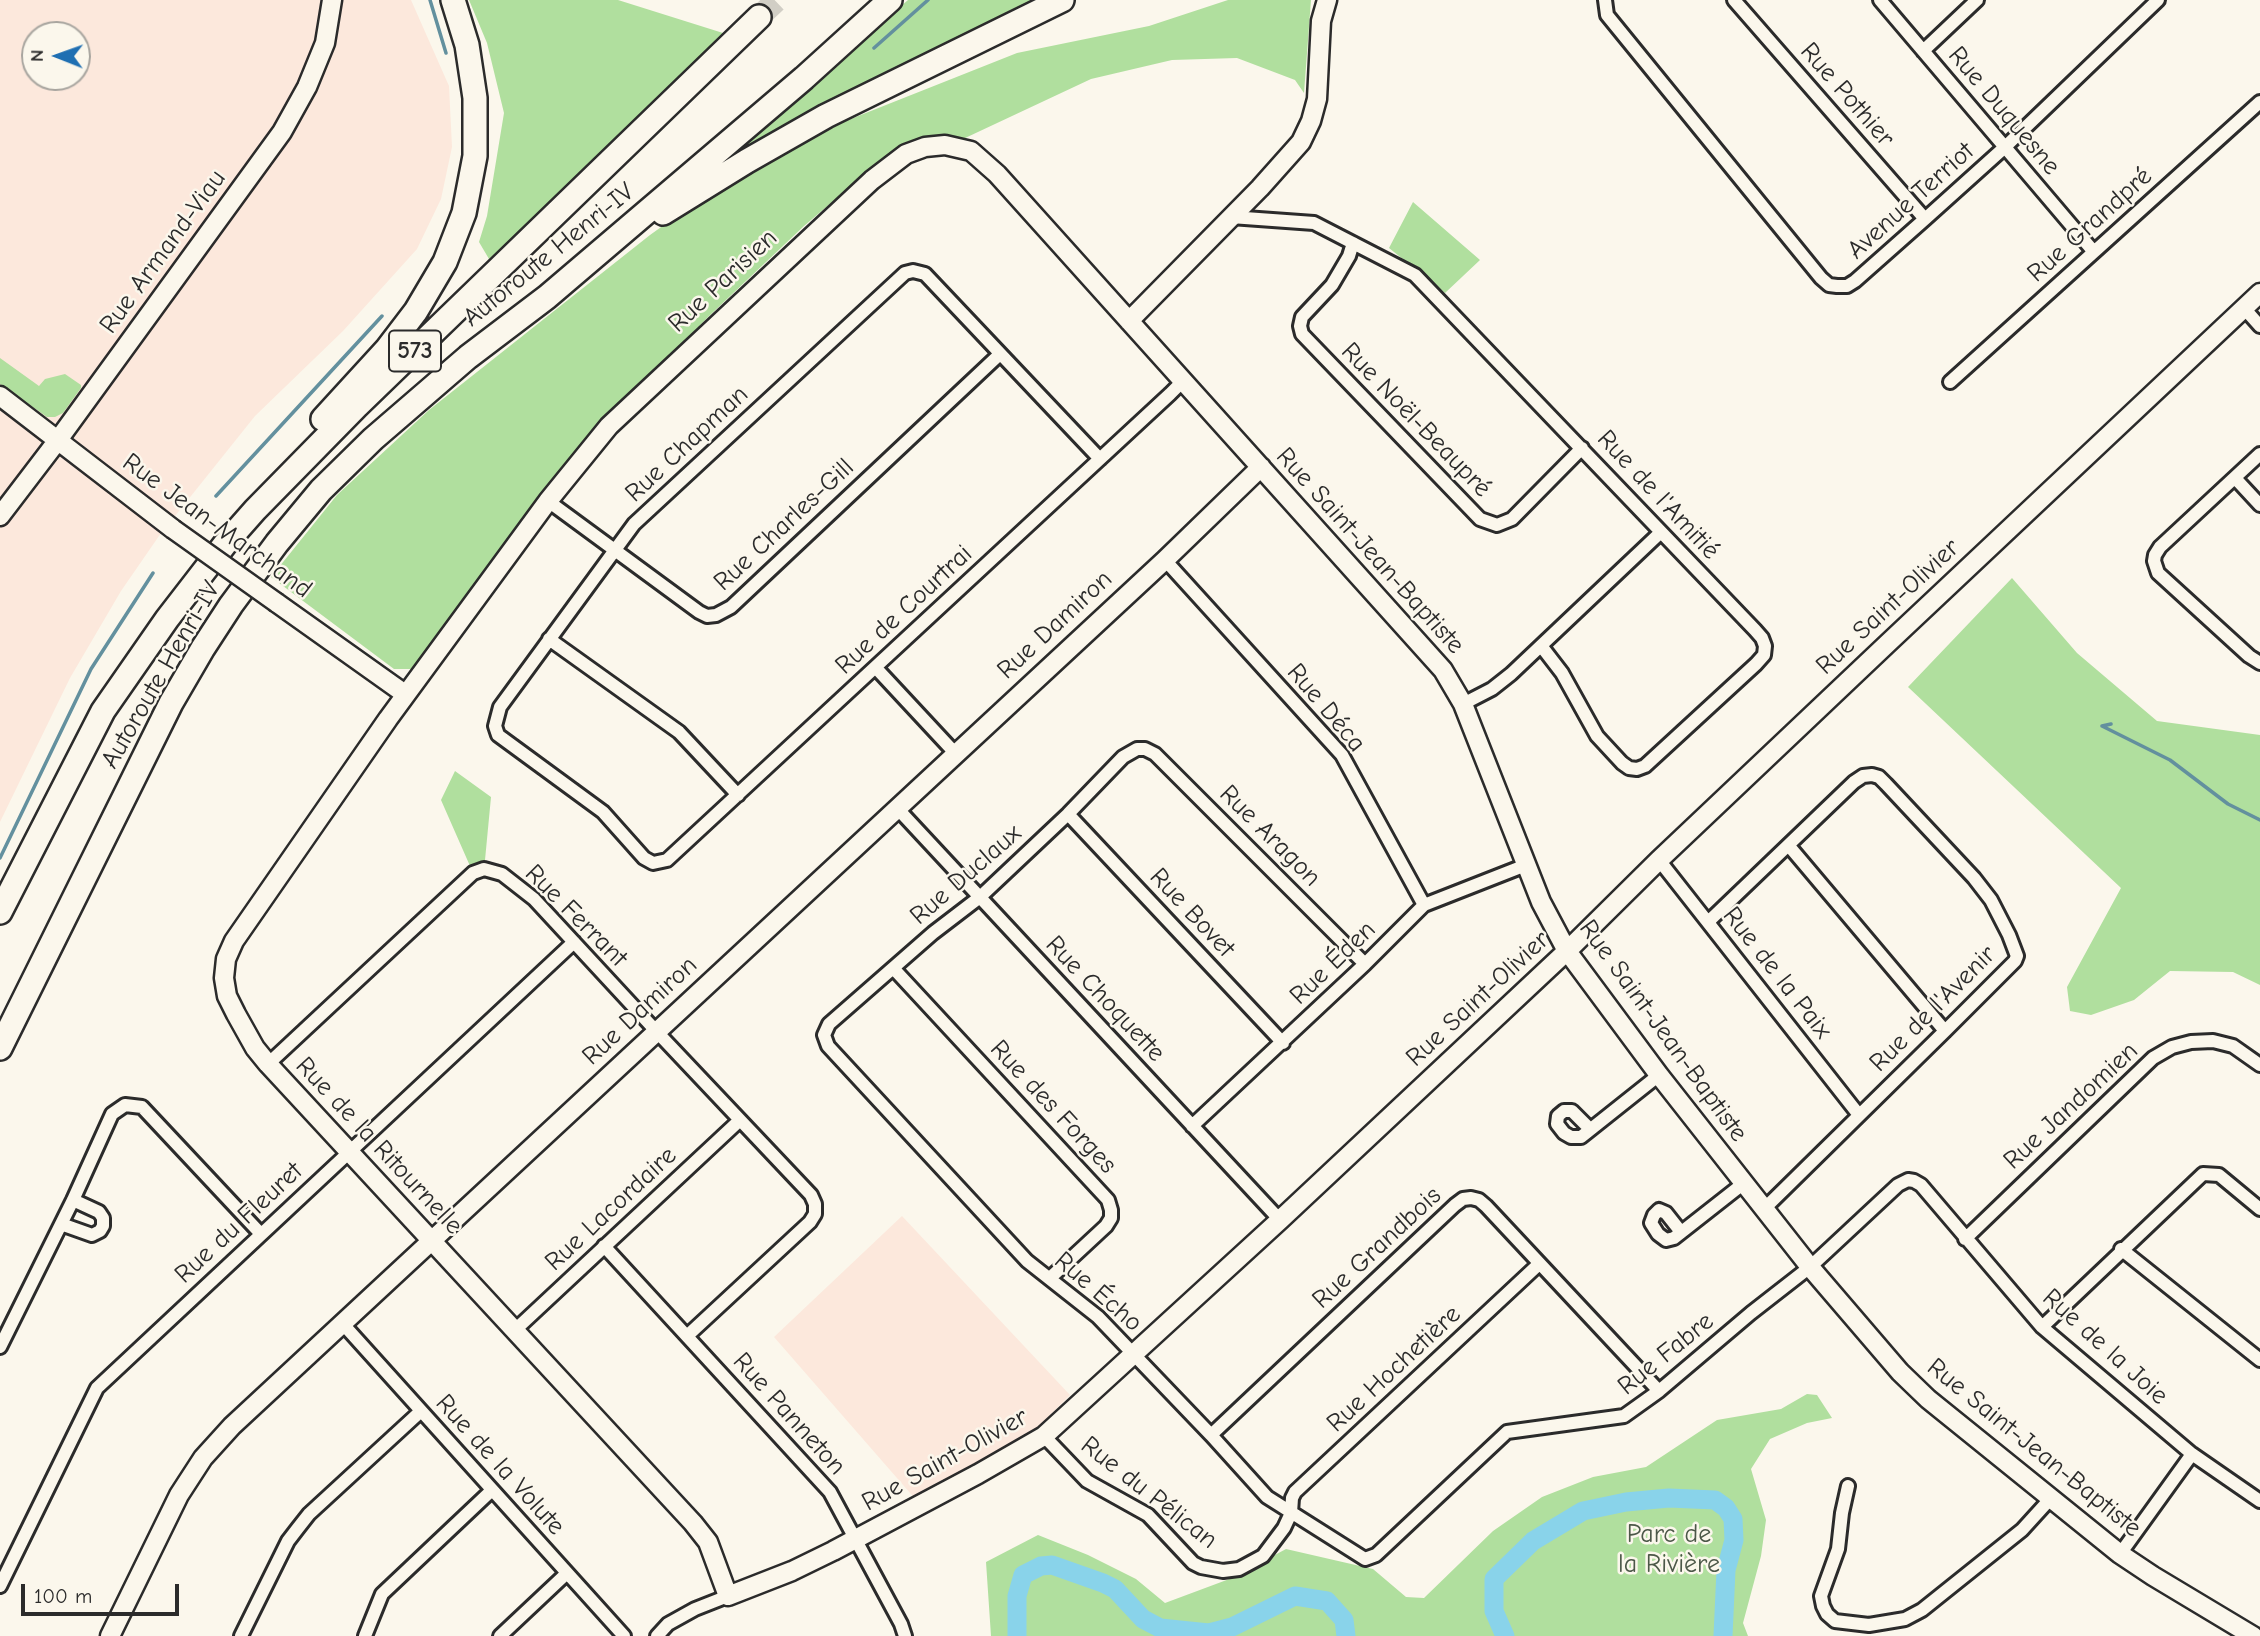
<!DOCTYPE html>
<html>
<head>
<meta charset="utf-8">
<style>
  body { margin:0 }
  #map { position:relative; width:2260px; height:1636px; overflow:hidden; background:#fbf7ec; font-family:"Comic Neue",sans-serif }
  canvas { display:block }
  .north { position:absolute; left:21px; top:21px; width:70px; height:70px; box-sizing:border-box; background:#fbf7ec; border:2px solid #a8a59f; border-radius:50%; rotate:271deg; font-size:19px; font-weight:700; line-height:28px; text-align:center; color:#2b2b2b }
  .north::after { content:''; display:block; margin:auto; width:24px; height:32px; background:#1f6fb2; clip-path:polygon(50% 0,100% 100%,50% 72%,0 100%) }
  .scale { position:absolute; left:21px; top:1584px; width:158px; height:32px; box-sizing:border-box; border:4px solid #2b2b2b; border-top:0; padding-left:9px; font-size:21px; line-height:24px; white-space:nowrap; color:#2b2b2b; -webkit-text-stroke:5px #fbf7ec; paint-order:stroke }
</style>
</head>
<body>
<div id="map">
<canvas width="2260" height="1636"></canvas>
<div class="north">N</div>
<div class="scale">100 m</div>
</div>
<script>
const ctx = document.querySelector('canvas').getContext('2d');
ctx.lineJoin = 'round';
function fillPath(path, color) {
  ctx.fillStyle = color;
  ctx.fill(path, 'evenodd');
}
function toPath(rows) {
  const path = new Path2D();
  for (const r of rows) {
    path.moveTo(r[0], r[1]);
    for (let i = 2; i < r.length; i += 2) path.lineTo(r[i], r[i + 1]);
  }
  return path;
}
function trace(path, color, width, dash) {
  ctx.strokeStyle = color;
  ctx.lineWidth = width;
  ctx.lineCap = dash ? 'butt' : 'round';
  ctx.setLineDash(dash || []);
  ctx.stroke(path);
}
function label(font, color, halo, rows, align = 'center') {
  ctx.font = font + ' "Comic Neue",sans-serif';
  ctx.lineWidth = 5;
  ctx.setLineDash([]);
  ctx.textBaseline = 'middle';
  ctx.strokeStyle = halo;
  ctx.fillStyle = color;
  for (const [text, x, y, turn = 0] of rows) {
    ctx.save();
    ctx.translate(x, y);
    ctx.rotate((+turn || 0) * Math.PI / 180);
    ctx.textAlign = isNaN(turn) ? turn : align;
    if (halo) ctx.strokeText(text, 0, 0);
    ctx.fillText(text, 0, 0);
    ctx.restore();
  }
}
const built = toPath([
  [0,0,411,0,449,86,452,147,441,199,417,249,343,331,255,416,159,536,121,591,70,678,0,822],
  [35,35,77,35,77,77,35,77],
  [902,1216,1070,1395,1036,1429,917,1501,774,1337]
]);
const green = toPath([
  [469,0,618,0,723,33,566,190,489,259,479,242,487,216,504,113,487,43],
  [908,0,1038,0,735,158,733,154],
  [1228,0,1311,0,1304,93,1295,80,1237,58,1172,60,1091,79,963,139,930,135,892,151,804,226,707,318,576,453,411,669,394,669,271,577,337,495,429,410,650,235,745,167,828,128,1017,53,1149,26],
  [1413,202,1480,260,1445,293,1389,248],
  [0,358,39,386,45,379,65,374,81,385,81,388,63,413,55,417,47,417,0,384],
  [2012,578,2077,653,2157,721,2260,735,2260,985,2233,972,2170,971,2134,1000,2091,1015,2070,1011,2067,987,2121,888,1908,687],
  [455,771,491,797,485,860,470,866,441,800],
  [1807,1394,1817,1395,1832,1418,1807,1423,1770,1439,1751,1469,1766,1520,1761,1556,1743,1623,1748,1636,991,1636,986,1562,1038,1535,1088,1555,1136,1579,1165,1603,1232,1578,1286,1549,1373,1569,1406,1597,1424,1598,1493,1531,1542,1497,1593,1477,1646,1467,1717,1420,1781,1409]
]);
const stream = toPath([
  [430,0,446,53],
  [874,48,928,0],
  [216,496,382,316],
  [2111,724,2102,726,2170,760,2228,804,2260,820],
  [0,858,91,669,153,573]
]);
const river = toPath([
  [1017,1636,1017,1596,1023,1575,1041,1566,1052,1565,1103,1583,1115,1589,1143,1619,1160,1628,1209,1633,1232,1627,1295,1596,1327,1601,1344,1620,1346,1636],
  [1505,1636,1494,1611,1494,1579,1533,1541,1583,1511,1626,1502,1669,1498,1715,1500,1726,1508,1733,1519,1734,1540,1726,1570,1723,1636]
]);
const highwayTunnel = toPath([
  [759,17,777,0]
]);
const street = toPath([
  [1605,0,1607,15,1821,278,1829,285,1837,286,1847,286,1855,281,1925,219,2005,147,2158,0],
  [1734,0,1925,219],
  [1880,0,2094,252],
  [1923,51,1977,0],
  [1231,217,1314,223,1415,275,1755,630,1762,638,1765,646,1764,655,1756,664,1645,766,1637,769,1629,768,1622,763,1597,736,1562,673,1542,647],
  [1353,243,1349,256,1332,285,1302,317,1300,326,1302,334,1480,519,1497,525,1512,519,1582,448],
  [2244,308,2260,326],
  [1950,382,2260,102],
  [2260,454,2160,547,2155,555,2154,561,2158,573,2249,656,2260,663],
  [1100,459,925,274,913,271,905,273,634,524,500,707,495,726,498,735,603,812,644,858,653,863,667,860,1170,394,1183,381],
  [2235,478,2260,505],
  [548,501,699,612,707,616,716,615,731,607,1000,354],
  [1165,560,1342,755,1424,905],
  [549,639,679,732,738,795],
  [876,668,955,753],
  [1463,704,1492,689,1511,674,1661,532],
  [897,808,1280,1220],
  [1068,814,1283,1043],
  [1789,846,1945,1031],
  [1659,860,1859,1115],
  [1708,922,1854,782,1863,776,1872,775,1879,777,1886,784,1974,878,1991,900,2009,935,2017,956,2015,961,1945,1031,1764,1209],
  [1365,964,1155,754,1145,749,1137,749,1123,757,1068,814,980,897,933,933,829,1024,824,1035,828,1046,1027,1261,1098,1317,1211,1435,1267,1497,1365,1559,1376,1555,1507,1432,1624,1416,1659,1391,1751,1313,1810,1267,1898,1185,1908,1180,1914,1181,1921,1185,2042,1327,2192,1454,2260,1501],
  [894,969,1108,1200,1111,1210,1111,1218,1106,1226,1050,1278],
  [268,1064,473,873,484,869,502,874,534,899,657,1032,811,1195,815,1204,815,1214,810,1222,687,1336],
  [1192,1126,1365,964,1424,905,1526,865],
  [1590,1129,1572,1111,1564,1111,1558,1116,1557,1124,1564,1133,1571,1137,1581,1137,1659,1075],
  [61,1224,92,1235,100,1231,103,1226,103,1218,99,1212,73,1200],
  [1681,1232,1666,1213,1659,1210,1654,1215,1651,1223,1658,1234,1666,1240,1674,1238,1744,1183],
  [1965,1239,2153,1058,2172,1047,2191,1042,2213,1041,2233,1046,2260,1065],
  [604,1246,830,1492,901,1624,905,1636],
  [2121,1249,2260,1360],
  [343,1324,624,1636],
  [2042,1327,2203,1174,2219,1175,2260,1209],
  [514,1331,740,1120],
  [0,1347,73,1200,112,1114,125,1105,142,1107,260,1233],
  [1211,1435,1455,1205,1463,1199,1471,1198,1479,1200,1486,1206,1659,1391],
  [1044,1436,1087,1481,1148,1515,1193,1563,1201,1567,1223,1571,1239,1569,1263,1556,1284,1528,1291,1513,1292,1498,1295,1492,1539,1264],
  [1848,1486,1842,1513,1838,1549,1821,1596,1823,1606,1827,1614,1835,1621,1869,1625,1905,1619,1922,1610,2022,1530,2052,1497],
  [2120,1554,2192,1454],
  [0,1586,97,1388,574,942],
  [241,1636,288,1541,298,1528,309,1514,421,1411],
  [365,1636,382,1594,491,1491],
  [500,1636,566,1574],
  [657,1636,668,1624,695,1609,728,1596]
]);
const secondary = toPath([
  [1129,321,1260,188,1301,142,1311,121,1317,99,1321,21,1327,0],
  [0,396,173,529],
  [0,516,58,440,282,132,307,87,325,43,332,0],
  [277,603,405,694],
  [110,1636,179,1495,203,1458,232,1426,1165,560,1261,467],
  [2253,1636,2153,1576,2120,1554,1928,1399,1900,1372,1810,1267,1659,1075,1567,951,1541,902,1463,704,1443,670,997,174,971,151,945,145,925,147,906,154,872,180,609,426,548,501,388,719,234,941,226,959,224,978,227,996,236,1014,255,1048,268,1064,693,1523,708,1542,728,1596,792,1571,833,1551,978,1474,1044,1436,1280,1220,1567,951,1659,860,1887,644,2260,293]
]);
const highway = toPath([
  [663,213,747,161,826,116,1062,0],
  [323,419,387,349,416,311,445,262,464,213,475,156,475,98,467,45,453,0],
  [0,912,103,711,167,619,225,544,255,510,357,406,759,17],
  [0,1048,171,703,203,648,231,605,277,543,321,490,373,439,468,357,547,297,804,78,890,0]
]);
const secondaryBridge = toPath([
  [173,529,277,603]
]);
const shields = [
  [415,351,52]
];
const shieldNames = [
  ["573",415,351]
];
const streetNames = [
  ["Rue Pothier",1847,95,49],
  ["Rue Duquesne",2004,111,50],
  ["Avenue Terriot",1911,201,-42],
  ["Rue Grandpré",2090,225,-42],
  ["Rue Armand-Viau",163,252,-54],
  ["Autoroute Henri-IV",549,255,-39],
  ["Rue Parisien",723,281,-43],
  ["Rue Noël-Beaupré",1416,420,46],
  ["Rue Chapman",687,444,-43],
  ["Rue de l'Amitié",1658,495,47],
  ["Rue Charles-Gill",784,525,-43],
  ["Rue Jean-Marchand",217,526,36],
  ["Rue Saint-Jean-Baptiste",1370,551,48],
  ["Rue Saint-Olivier",1888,607,-43],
  ["Rue de Courtrai",904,610,-43],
  ["Rue Damiron",1055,625,-43],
  ["Autoroute Henri-IV",161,675,-60],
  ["Rue Déca",1326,708,50],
  ["Rue Aragon",1270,836,45],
  ["Rue Duclaux",966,875,-41],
  ["Rue Bovet",1192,913,47],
  ["Rue Ferrant",576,916,45],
  ["Rue Éden",1333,963,-44],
  ["Rue de la Paix",1777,973,52],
  ["Rue Choquette",1105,999,47],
  ["Rue Saint-Olivier",1478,999,-43],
  ["Rue de l'Avenir",1933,1009,-45],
  ["Rue Damiron",640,1011,-43],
  ["Rue Saint-Jean-Baptiste",1663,1031,54],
  ["Rue Jandomien",2071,1106,-43],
  ["Rue des Forges",1053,1107,47],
  ["Rue de la Ritournelle",379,1146,47],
  ["Rue Lacordaire",611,1209,-43],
  ["Rue du Fleuret",239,1223,-43],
  ["Rue Grandbois",1377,1248,-43],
  ["Rue Écho",1098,1292,41],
  ["Rue de la Joie",2105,1347,42],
  ["Rue Fabre",1666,1354,-39],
  ["Rue Hochetière",1394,1369,-43],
  ["Rue Panneton",789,1414,48],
  ["Rue Saint-Jean-Baptiste",2034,1448,39],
  ["Rue Saint-Olivier",945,1460,-29],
  ["Rue de la Volute",500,1465,48],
  ["Rue du Pélican",1149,1493,38]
];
const parkNames = [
  ["Parc de",1669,1535],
  ["la Rivière",1669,1565]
];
fillPath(built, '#fce8dc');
fillPath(green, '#b0df9e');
trace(stream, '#63909e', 3.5);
trace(river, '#89d3ea', 19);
trace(highwayTunnel, '#d1cec5', 23, [23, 11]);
trace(street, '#2b2b2b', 18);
trace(secondary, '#2b2b2b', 23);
trace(highway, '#2b2b2b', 28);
trace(street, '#fbf7ec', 12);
trace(secondary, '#fbf7ec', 18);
trace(highway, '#fbf7ec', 23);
trace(secondaryBridge, '#2b2b2b', 23, []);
trace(secondaryBridge, '#fbf7ec', 18);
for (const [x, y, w] of shields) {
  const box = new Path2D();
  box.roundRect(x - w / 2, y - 20.5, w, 41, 5);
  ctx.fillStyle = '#fbf7ec';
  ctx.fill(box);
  trace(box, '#2b2b2b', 2);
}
label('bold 24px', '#2b2b2b', null, shieldNames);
label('26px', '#2b2b2b', '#fbf7ec', streetNames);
label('26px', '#4c5848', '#fbf7ec', parkNames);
</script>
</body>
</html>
